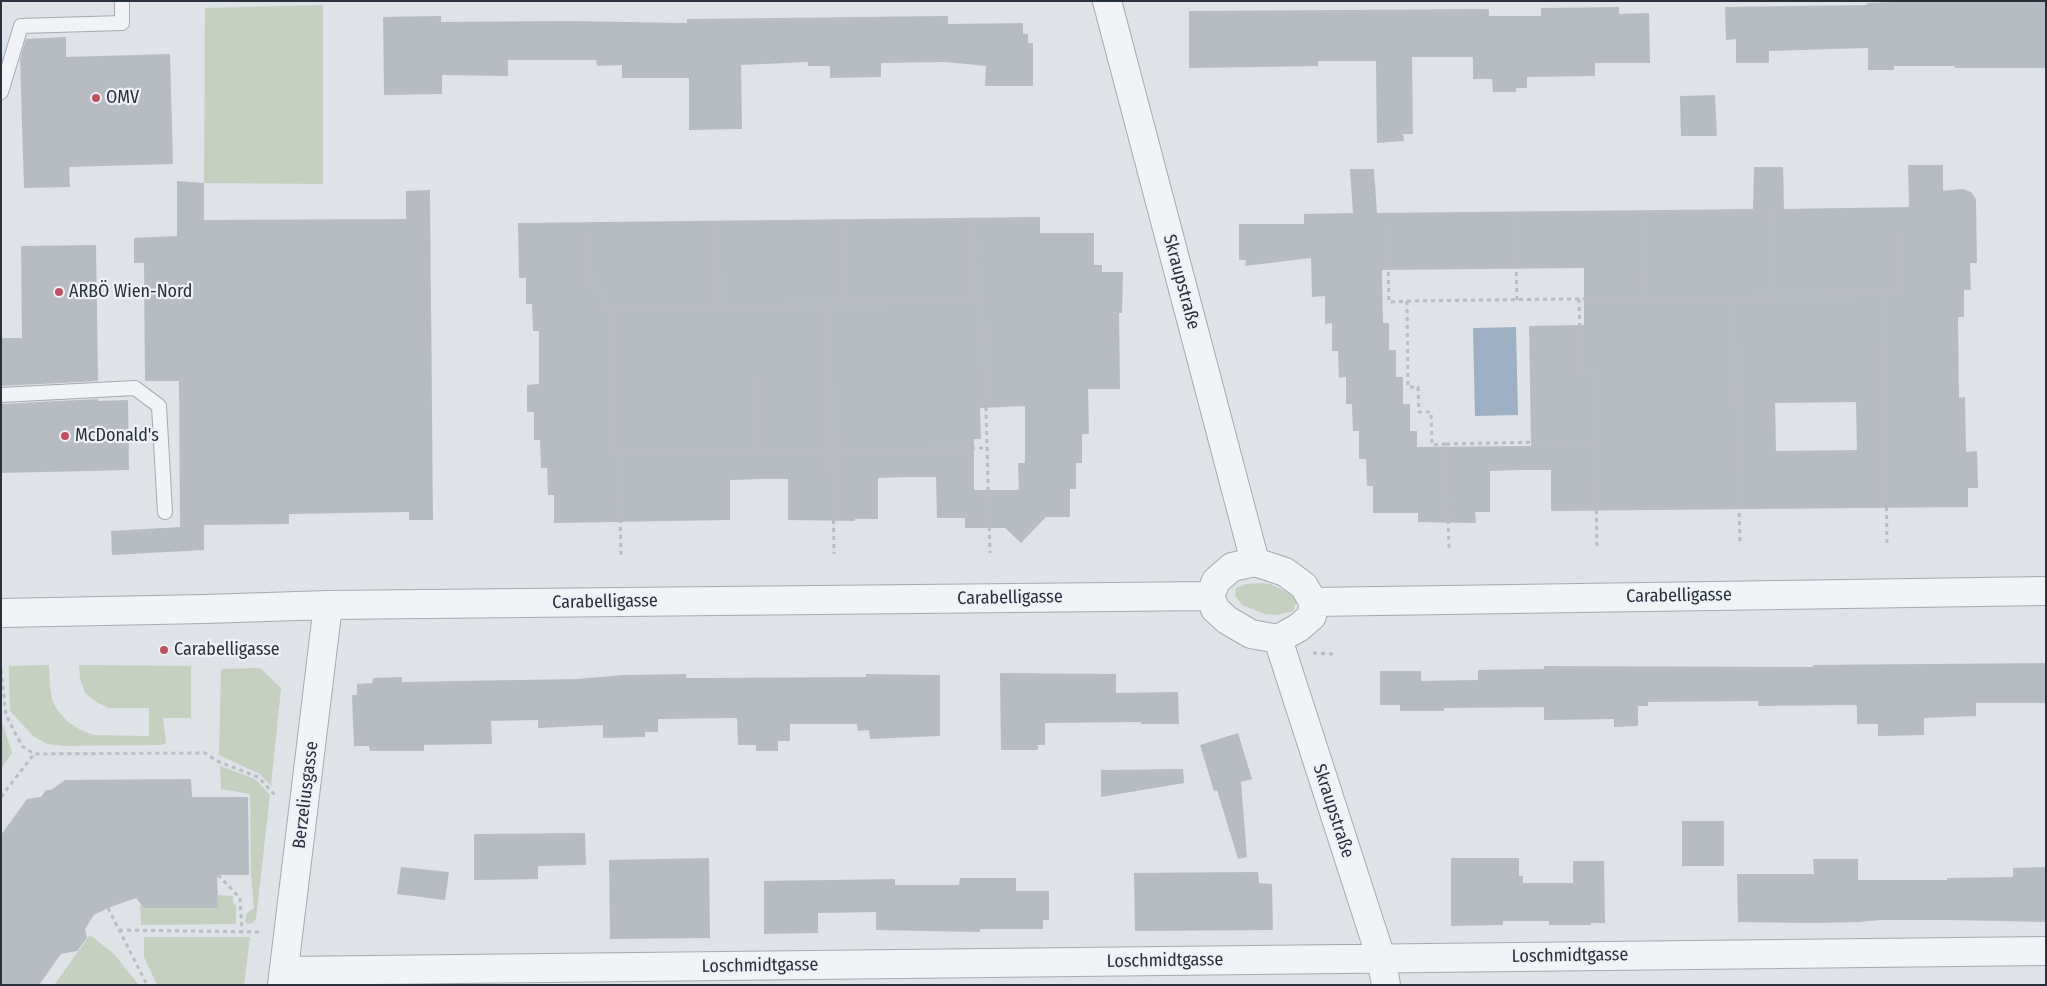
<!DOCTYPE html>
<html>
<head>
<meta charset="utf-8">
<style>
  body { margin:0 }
  #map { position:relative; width:2047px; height:986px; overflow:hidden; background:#dfe2e7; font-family:"Fira Sans Condensed",sans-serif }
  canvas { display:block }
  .frame { position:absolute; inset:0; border:2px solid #29313d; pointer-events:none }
</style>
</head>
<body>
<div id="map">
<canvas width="2047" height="986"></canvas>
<div class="frame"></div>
</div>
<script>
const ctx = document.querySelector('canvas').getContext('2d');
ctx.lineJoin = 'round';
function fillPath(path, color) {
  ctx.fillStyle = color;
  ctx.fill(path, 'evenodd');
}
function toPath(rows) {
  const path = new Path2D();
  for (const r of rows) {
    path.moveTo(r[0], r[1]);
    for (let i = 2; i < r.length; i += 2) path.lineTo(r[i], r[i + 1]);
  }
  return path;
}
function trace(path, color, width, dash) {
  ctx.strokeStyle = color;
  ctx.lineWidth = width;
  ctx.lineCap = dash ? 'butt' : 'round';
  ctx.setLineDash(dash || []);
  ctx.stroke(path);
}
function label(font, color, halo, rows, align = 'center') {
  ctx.font = font + ' "Fira Sans Condensed",sans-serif';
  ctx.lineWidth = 4.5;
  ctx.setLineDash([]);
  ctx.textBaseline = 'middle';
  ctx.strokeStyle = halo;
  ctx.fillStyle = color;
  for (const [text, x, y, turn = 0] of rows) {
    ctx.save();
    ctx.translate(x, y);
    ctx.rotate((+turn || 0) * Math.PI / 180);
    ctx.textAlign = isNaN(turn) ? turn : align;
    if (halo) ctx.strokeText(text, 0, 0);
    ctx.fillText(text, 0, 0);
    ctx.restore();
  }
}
const green = toPath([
  [323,5,323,184,204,183,205,8],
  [1260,583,1270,584,1288,592,1297,600,1293,611,1278,615,1265,614,1242,605,1235,595,1236,588,1246,584],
  [49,665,50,687,52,700,58,711,67,721,79,729,93,735,149,736,149,708,109,708,96,702,85,693,80,679,79,665,191,666,191,718,163,718,166,743,161,745,63,746,47,744,33,736,10,711,9,666],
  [260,668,281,688,271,786,260,774,219,755,221,669],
  [1,718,12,753,1,769],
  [220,766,255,779,270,795,256,919,253,923,247,924,245,920,247,913,254,908,251,875,250,794,221,789],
  [218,895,233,896,233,902,236,906,236,924,141,925,140,904,144,908,214,908,218,903],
  [90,935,114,954,139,985,54,985],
  [144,937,250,937,244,985,157,985,144,957]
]);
const water = toPath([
  [1516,327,1518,415,1475,416,1473,328]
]);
const building = toPath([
  [1898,2,2046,2,2046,68,1955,68,1955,66,1894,66,1894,70,1868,70,1868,48,1769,51,1769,63,1736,63,1736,39,1726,40,1725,7,1867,5,1867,3],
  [1619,7,1619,14,1649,13,1650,63,1595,63,1595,76,1527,77,1527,88,1516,88,1516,92,1493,92,1492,79,1473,79,1473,57,1412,57,1413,134,1403,134,1404,141,1377,143,1376,61,1318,61,1318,66,1189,68,1189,11,1489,9,1489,16,1541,16,1541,8],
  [441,16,441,22,567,21,687,23,687,19,948,16,948,24,1023,23,1023,34,1028,34,1028,43,1033,43,1033,86,985,86,986,66,946,62,881,63,881,77,830,78,830,66,808,66,808,62,741,65,742,129,689,130,689,78,622,78,622,65,597,66,596,60,508,60,508,76,442,75,442,94,384,95,383,17],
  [66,37,66,57,170,54,173,164,69,167,70,187,24,188,20,59,26,39],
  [1715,95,1717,136,1681,136,1680,96],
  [1908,165,1943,165,1943,191,1963,189,1971,192,1976,199,1977,263,1970,263,1971,290,1964,290,1964,317,1958,317,1959,398,1965,397,1966,452,1977,451,1978,488,1968,488,1968,507,1551,511,1551,470,1520,470,1490,471,1490,512,1475,512,1476,523,1418,522,1418,513,1373,513,1373,486,1367,486,1366,459,1359,459,1359,431,1353,431,1352,404,1346,404,1346,377,1339,378,1338,351,1332,351,1332,323,1325,324,1325,296,1312,297,1311,258,1245,266,1246,260,1239,260,1239,224,1304,224,1304,214,1353,213,1350,169,1374,169,1377,213,1753,209,1754,167,1783,167,1784,209,1909,207],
  [1584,268,1584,325,1529,326,1531,446,1417,447,1417,431,1410,431,1410,404,1403,404,1403,377,1396,377,1396,350,1389,350,1389,323,1383,323,1382,270],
  [1856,402,1857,450,1776,451,1775,403],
  [177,181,204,183,204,220,406,219,406,191,430,190,433,520,409,520,409,512,289,514,289,524,204,525,204,550,112,555,111,531,180,527,179,381,145,381,144,263,134,263,134,238,177,236],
  [1040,217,1040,233,1094,233,1094,265,1102,265,1102,272,1123,272,1122,313,1119,313,1120,389,1088,389,1089,434,1082,434,1082,463,1076,463,1076,489,1070,489,1070,517,1046,517,1021,543,1005,528,965,528,965,518,937,518,936,477,908,477,878,478,878,519,855,519,855,521,788,520,788,479,760,479,730,480,730,520,554,523,554,495,548,495,547,468,541,468,540,440,534,440,534,412,527,412,527,385,539,384,539,331,533,331,532,304,526,304,526,278,519,278,518,223],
  [1025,406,1025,463,1018,463,1019,490,974,490,974,439,981,439,980,408],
  [96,245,98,381,1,386,1,338,22,338,21,246],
  [98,399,98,401,128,400,129,470,1,473,1,404],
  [2046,663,2046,703,1976,703,1976,716,1924,718,1924,735,1878,736,1878,724,1857,724,1857,706,1854,705,1758,706,1758,701,1648,702,1648,706,1638,706,1638,726,1614,727,1614,719,1544,720,1544,707,1444,708,1444,711,1400,711,1400,705,1380,705,1380,671,1421,671,1421,681,1478,680,1478,670,1544,669,1544,666,1813,667,1813,665],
  [1000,673,1116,674,1116,693,1178,692,1179,724,1141,724,1141,722,1045,723,1045,745,1038,745,1038,750,1001,750],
  [686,674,686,678,711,678,866,677,866,674,940,675,940,736,870,739,869,730,858,731,857,724,790,724,790,741,778,741,778,751,756,751,756,745,738,745,737,718,658,719,658,732,645,732,645,737,603,738,603,725,538,728,538,720,491,721,492,744,424,745,424,751,370,751,369,746,354,746,352,695,357,695,357,684,372,683,373,678,402,677,402,682,577,679,624,675],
  [1238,733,1252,779,1241,782,1247,857,1238,859,1217,790,1214,791,1200,745],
  [1183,769,1184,783,1101,797,1101,770],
  [191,779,192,797,248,797,249,875,217,875,218,908,144,908,136,898,108,908,94,915,85,929,87,938,77,951,61,954,39,985,1,985,1,835,27,799,41,797,46,790,51,790,65,780],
  [1682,821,1724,821,1724,866,1682,866],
  [585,833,586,865,538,866,538,879,474,880,474,834],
  [709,858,710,938,610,939,609,860],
  [1451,858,1519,858,1519,876,1523,876,1523,883,1573,883,1573,861,1604,861,1605,923,1591,923,1591,925,1549,925,1549,921,1503,921,1503,925,1451,926],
  [1813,859,1858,859,1858,880,1947,880,1947,878,2013,877,2013,868,2046,867,2046,922,1947,920,1881,920,1859,922,1814,923,1738,922,1737,874,1814,874],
  [401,867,449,872,445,900,397,894],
  [1258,872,1259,883,1272,884,1273,930,1135,931,1134,873],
  [960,878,1016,878,1016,891,1049,891,1049,920,1043,920,1043,929,980,929,980,932,876,930,876,912,828,913,818,913,818,933,764,934,764,881,895,879,895,885,959,885]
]);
const path = toPath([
  [1770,213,1771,297],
  [1643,214,1644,298],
  [1515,216,1517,300],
  [846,222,847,304],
  [975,222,976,302,983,302,990,553],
  [718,224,720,305],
  [1387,224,1389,302,1407,301,1408,387,1418,387,1419,412,1431,412,1432,445,1446,444,1449,548],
  [590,233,592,288,602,288,602,307,611,307,613,453,619,452,621,557],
  [1734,297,1740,545],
  [1579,299,1581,375,1594,375,1597,546],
  [1407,301,1883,295],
  [830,304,834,554],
  [611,307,976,302],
  [753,378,754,451],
  [1446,444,1595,441],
  [619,452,987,448],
  [1887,543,1883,295,1901,295,1900,231],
  [1313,653,1333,654],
  [1,670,6,715,22,746,34,754,205,753,217,761,258,777,276,796],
  [1,797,34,754],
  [218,875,240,898,242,931],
  [108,908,147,985],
  [119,930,260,932]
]);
const service = toPath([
  [1,92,21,26,122,23,122,1],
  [1,395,135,388,159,406,165,512]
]);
const minor = toPath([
  [1107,1,1255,562],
  [1255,562,1285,572,1304,586,1313,602,1312,616,1298,628,1278,639,1251,634,1227,620,1215,609,1210,596,1216,581,1232,567,1255,562],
  [1313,602,2046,591],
  [1,613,205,609,328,605,1210,596],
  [1278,639,1381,958,1386,985],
  [284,971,2046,951],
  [282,985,328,605]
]);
const markers = [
  [96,98,5,"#c24f61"],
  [59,292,5,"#c24f61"],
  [65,436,5,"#c24f61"],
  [164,650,5,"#c24f61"]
];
const poiNames = [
  ["OMV",106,98],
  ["ARBÖ Wien-Nord",69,292],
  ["McDonald's",75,436],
  ["Carabelligasse",174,650]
];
const streetNames = [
  ["Skraupstraße",1181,282,75],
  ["Carabelligasse",1679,596,-1],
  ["Carabelligasse",1010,598,-1],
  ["Carabelligasse",605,602,-1],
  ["Berzeliusgasse",306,795,-83],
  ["Skraupstraße",1333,811,72],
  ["Loschmidtgasse",1570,956,-1],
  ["Loschmidtgasse",1165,961,-1],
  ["Loschmidtgasse",760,966,-1]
];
fillPath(green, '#c5d0c1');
fillPath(water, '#9db0c4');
fillPath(building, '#b7bcc3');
trace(service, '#a5a9b1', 16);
trace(minor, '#a5a9b1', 30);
trace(path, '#b9bdc2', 3, [4, 4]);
trace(service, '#f1f3f6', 14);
trace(minor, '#f1f3f6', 28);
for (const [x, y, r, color] of markers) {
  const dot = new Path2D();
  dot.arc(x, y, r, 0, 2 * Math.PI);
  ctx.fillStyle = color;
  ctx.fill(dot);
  trace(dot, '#eef1f5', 2);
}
label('18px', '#29313d', '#eef1f5', poiNames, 'left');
label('18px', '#29313d', '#eef1f5', streetNames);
</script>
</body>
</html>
